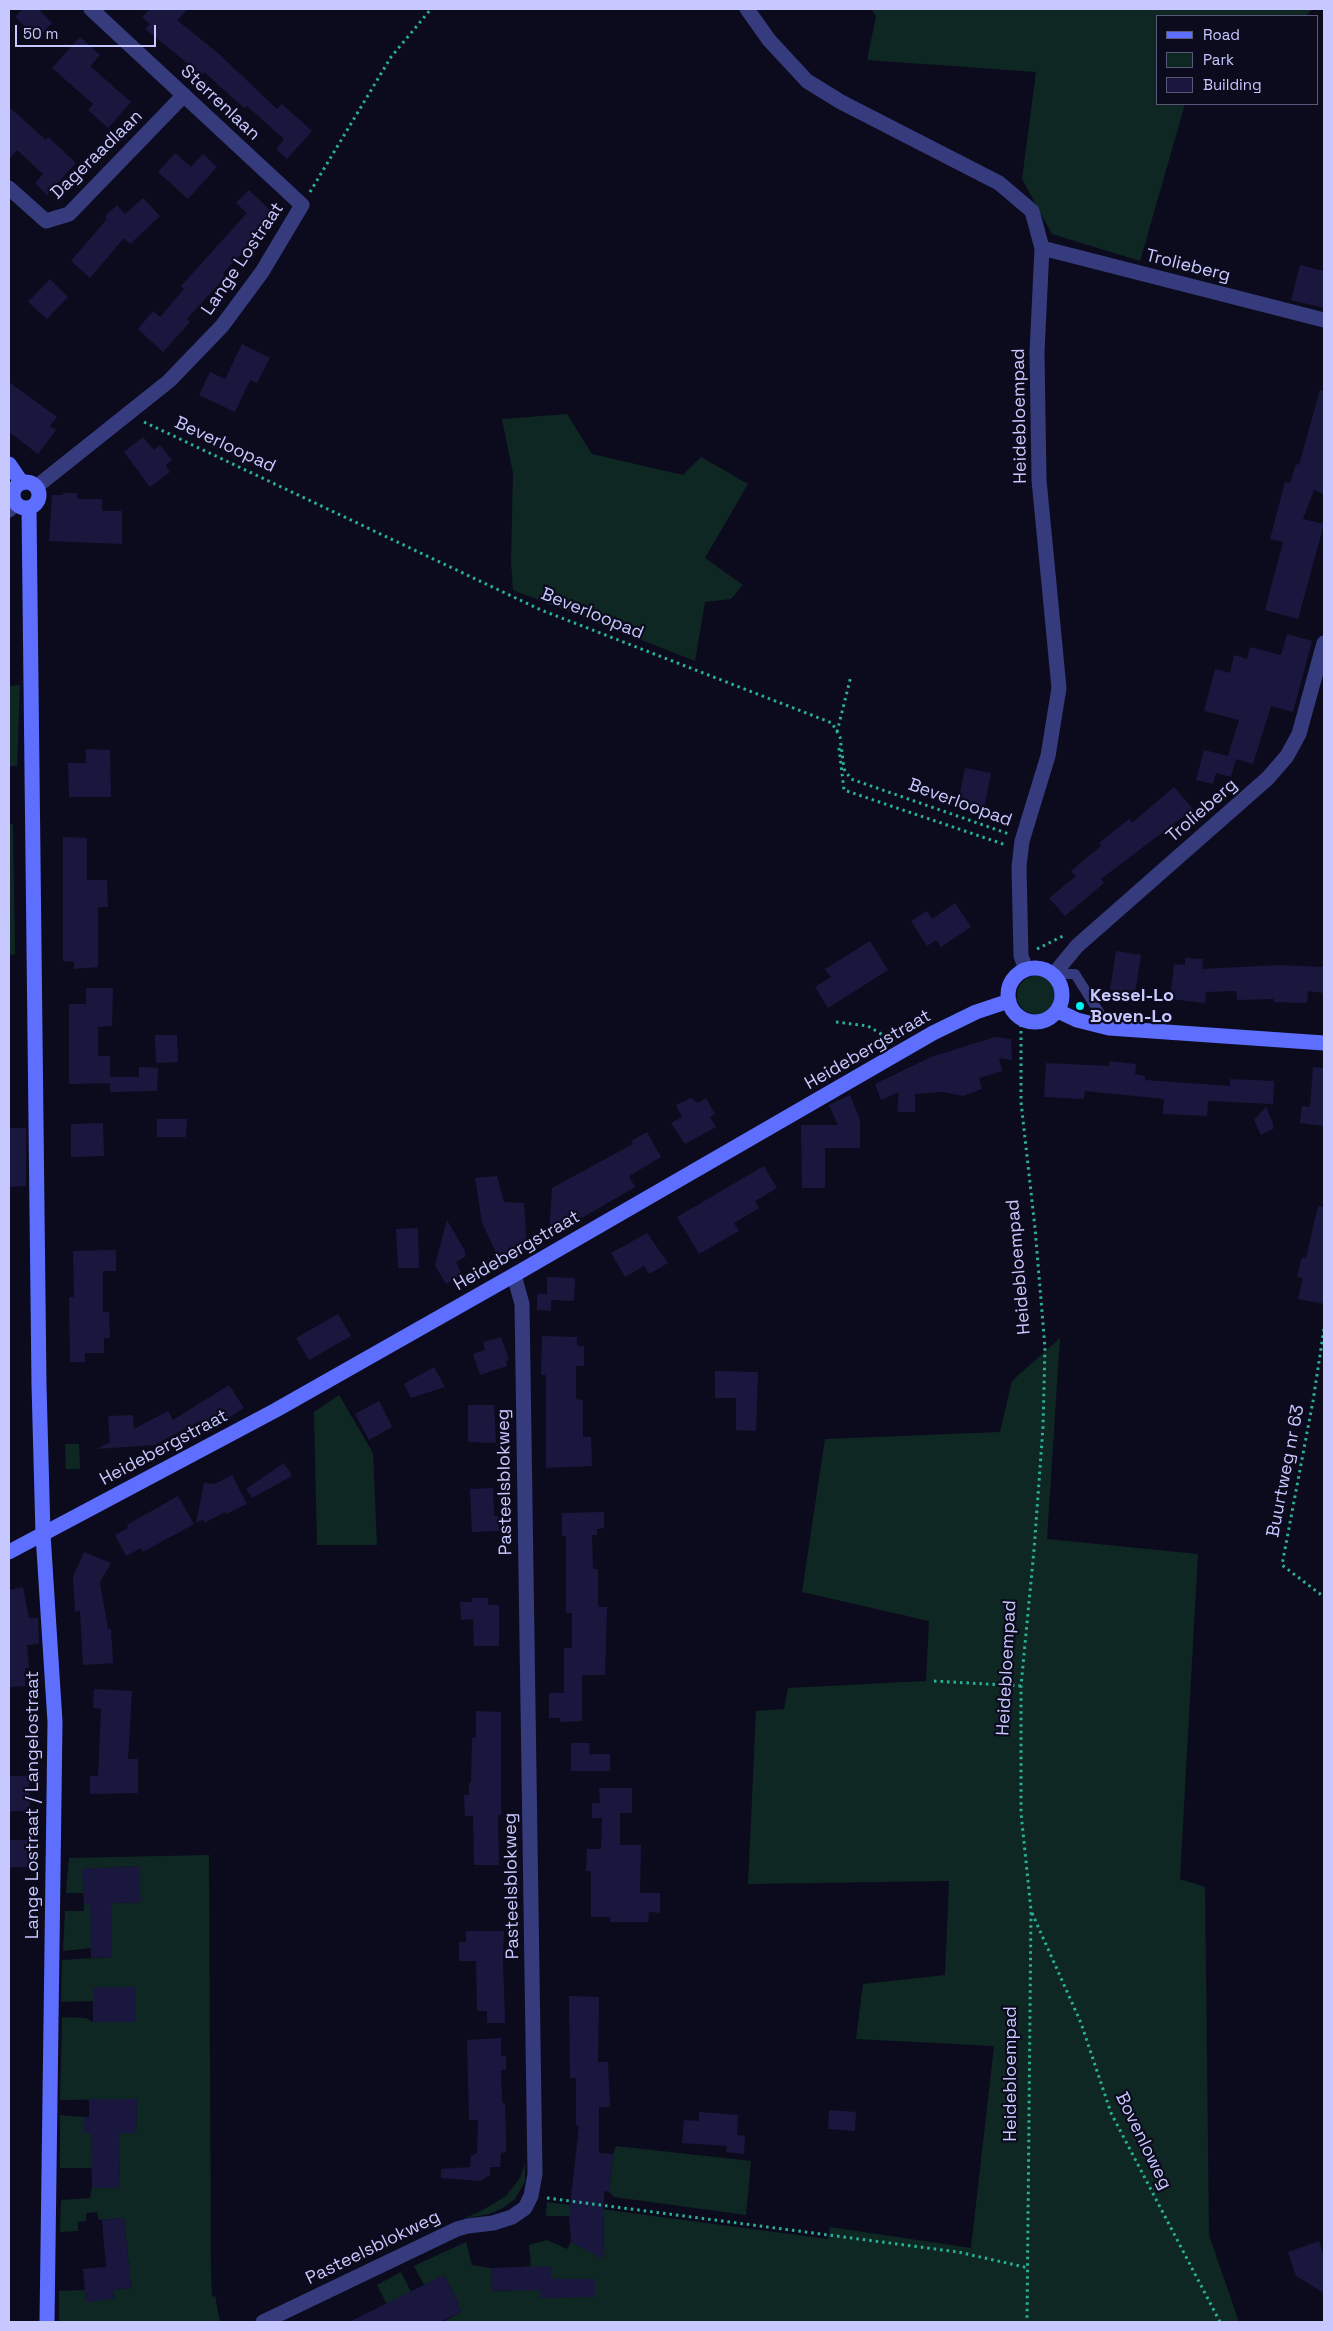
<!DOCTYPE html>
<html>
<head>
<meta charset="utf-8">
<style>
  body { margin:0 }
  #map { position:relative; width:1333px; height:2331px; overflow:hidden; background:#0c0b1d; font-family:"Space Grotesk",sans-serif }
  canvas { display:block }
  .frame { position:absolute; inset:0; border:10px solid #c7c8ff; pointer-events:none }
  .legend { position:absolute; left:1156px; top:15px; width:162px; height:90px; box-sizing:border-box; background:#0c0b1d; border:1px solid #575777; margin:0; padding:6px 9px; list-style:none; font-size:15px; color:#c7c8ff }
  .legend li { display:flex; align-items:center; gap:10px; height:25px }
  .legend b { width:25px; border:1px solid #575777 }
  .scale { position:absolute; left:15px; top:25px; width:141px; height:22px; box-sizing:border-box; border:2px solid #c7c8ff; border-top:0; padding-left:6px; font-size:15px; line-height:18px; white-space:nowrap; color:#c7c8ff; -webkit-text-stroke:4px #0c0b1d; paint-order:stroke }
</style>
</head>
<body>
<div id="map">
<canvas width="1333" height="2331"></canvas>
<div class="frame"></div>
<ul class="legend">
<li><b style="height:6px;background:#5e6fff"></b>Road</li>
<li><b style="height:14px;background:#0e2723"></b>Park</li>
<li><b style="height:14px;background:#1a173e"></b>Building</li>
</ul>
<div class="scale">50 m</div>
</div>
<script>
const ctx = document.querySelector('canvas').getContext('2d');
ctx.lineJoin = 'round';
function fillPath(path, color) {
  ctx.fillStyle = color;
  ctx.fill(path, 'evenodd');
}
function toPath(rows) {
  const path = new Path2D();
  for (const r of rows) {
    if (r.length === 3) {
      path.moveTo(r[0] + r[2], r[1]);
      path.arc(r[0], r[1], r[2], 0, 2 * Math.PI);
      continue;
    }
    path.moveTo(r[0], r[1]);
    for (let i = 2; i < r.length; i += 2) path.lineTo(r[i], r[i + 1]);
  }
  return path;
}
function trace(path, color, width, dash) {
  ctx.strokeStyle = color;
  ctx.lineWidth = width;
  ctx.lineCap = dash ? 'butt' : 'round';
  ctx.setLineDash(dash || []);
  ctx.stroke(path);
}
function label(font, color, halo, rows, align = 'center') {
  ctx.font = font + ' "Space Grotesk",sans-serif';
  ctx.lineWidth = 4.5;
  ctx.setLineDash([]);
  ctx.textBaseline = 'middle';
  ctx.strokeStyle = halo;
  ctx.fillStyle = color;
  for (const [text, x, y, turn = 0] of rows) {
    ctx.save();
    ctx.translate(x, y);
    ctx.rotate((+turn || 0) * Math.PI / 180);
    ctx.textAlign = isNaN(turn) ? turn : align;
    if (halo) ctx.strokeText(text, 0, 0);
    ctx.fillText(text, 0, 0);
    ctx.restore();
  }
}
const green = toPath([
  [871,9,1312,9,1306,16,1157,16,1157,104,1185,104,1140,261,1052,234,1022,179,1036,72,867,60,876,16],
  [567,414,592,454,683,475,701,457,748,484,705,558,743,585,731,599,705,602,695,661,513,590,511,562,513,473,502,419],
  [20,685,17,766,9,766,9,686],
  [9,824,13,824,15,954,9,955],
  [1036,995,19],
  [1060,1338,1047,1539,1198,1554,1180,1879,1205,1887,1209,2235,1239,2322,443,2322,461,2312,457,2304,459,2303,444,2275,424,2285,414,2266,466,2242,472,2265,491,2268,492,2291,522,2290,522,2267,531,2266,529,2245,547,2240,567,2249,571,2242,603,2258,604,2216,546,2216,547,2202,828,2239,830,2227,971,2248,994,2046,856,2039,863,1984,945,1975,949,1881,748,1884,756,1711,784,1709,788,1688,926,1681,929,1621,802,1592,825,1439,1000,1432,1012,1381],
  [339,1395,373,1453,377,1545,317,1545,314,1412],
  [65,1444,79,1444,80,1469,66,1469],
  [209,1855,211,2271,212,2297,215,2296,220,2322,59,2322,59,2291,85,2290,86,2302,114,2298,113,2290,131,2288,124,2218,99,2220,97,2212,86,2213,86,2221,78,2222,78,2231,60,2232,61,2200,90,2198,92,2188,120,2188,119,2151,92,2151,92,2168,60,2168,60,2115,84,2117,84,2133,136,2132,137,2099,60,2100,62,2017,86,2018,93,2022,136,2022,136,1987,93,1987,93,2001,61,2002,62,1960,112,1957,91,1948,63,1951,65,1911,84,1911,84,1904,140,1902,139,1866,83,1869,84,1893,66,1893,69,1858],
  [616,2146,751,2161,746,2215,614,2197,609,2192,613,2154],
  [525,2163,525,2181,515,2199,503,2208,489,2214,463,2219,481,2211,506,2196,520,2178],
  [401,2272,411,2292,403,2296,416,2322,396,2322,377,2285]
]);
const building = toPath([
  [23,9,38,9,52,23,37,39,15,17],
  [150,9,188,9,177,20,219,54,277,109,282,104,312,131,287,159,276,149,284,139,247,106,244,108,204,72,202,75,145,29,150,24,142,17],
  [80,37,100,55,90,66,131,102,108,128,88,110,93,104,52,68],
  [9,107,46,140,48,137,76,163,47,195,35,183,43,174,17,150,9,159],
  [175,153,191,167,203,154,217,167,188,199,158,172],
  [249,190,274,214,261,227,264,230,223,273,226,276,187,319,190,322,163,352,138,329,153,311,160,317,184,289,181,286,247,213,236,203],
  [143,198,160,216,130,244,124,238,90,278,71,261,107,219,105,216,117,205,125,214],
  [1300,265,1324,271,1324,308,1291,300],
  [50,279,68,297,47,319,28,302],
  [242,344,270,358,257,383,250,380,235,412,199,395,210,372,225,379],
  [9,382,57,417,50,426,56,430,38,454,9,432],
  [1320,390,1324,391,1324,494,1314,490,1303,519,1324,524,1298,619,1265,610,1283,542,1270,539,1285,482,1290,483,1296,464,1299,465],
  [143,437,154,450,160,445,172,460,166,465,170,472,150,487,124,452],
  [63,493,77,493,77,499,102,499,102,511,122,511,122,544,49,541,52,495,63,495],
  [1287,634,1312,641,1293,712,1271,706,1253,764,1236,759,1231,777,1216,773,1213,784,1196,780,1204,750,1228,756,1239,720,1204,711,1215,669,1230,673,1234,655,1247,659,1250,647,1281,655],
  [86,749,110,750,111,797,69,797,68,763,86,763],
  [965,768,991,773,983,814,957,808],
  [1174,787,1193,809,1101,879,1104,883,1065,916,1049,898,1076,876,1071,871,1101,846,1099,843,1129,819,1132,823],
  [63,837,87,838,87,880,107,880,108,907,98,907,98,967,74,969,74,962,63,961],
  [955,903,971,927,941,947,936,940,927,946,911,921,927,911,932,919],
  [870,941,888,970,828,1008,815,987,831,977,825,969],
  [1116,951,1141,955,1135,993,1110,990],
  [1185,958,1203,959,1202,969,1279,965,1324,967,1324,993,1308,991,1307,1003,1274,1002,1274,999,1237,1000,1236,991,1206,992,1205,1003,1170,999,1174,964,1185,965],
  [86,988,113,988,112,1026,98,1027,98,1056,110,1056,110,1083,69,1084,69,1004,86,1004],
  [155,1035,177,1035,178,1062,156,1063],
  [995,1037,1011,1039,1012,1060,999,1058,1002,1071,979,1078,982,1089,963,1096,943,1092,915,1094,915,1112,897,1112,899,1092,881,1100,875,1084,931,1057],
  [1109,1061,1136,1064,1135,1074,1145,1076,1145,1080,1230,1086,1230,1079,1274,1081,1273,1104,1208,1101,1207,1116,1163,1114,1164,1099,1085,1091,1084,1099,1044,1097,1046,1063,1109,1066],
  [139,1067,158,1068,157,1091,110,1092,110,1077,139,1077],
  [1313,1067,1324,1068,1324,1126,1300,1123,1302,1106,1310,1107],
  [850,1095,860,1120,860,1148,825,1148,825,1188,802,1188,801,1125,838,1125,829,1105],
  [691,1098,698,1103,706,1098,715,1114,710,1117,716,1127,685,1144,671,1123,682,1117,676,1105],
  [1266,1107,1273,1123,1273,1129,1261,1135,1254,1120],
  [157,1119,187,1119,186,1137,157,1137],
  [103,1123,104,1156,71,1157,71,1124],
  [9,1128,26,1128,26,1186,9,1187],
  [647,1132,661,1157,629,1176,635,1187,549,1237,552,1188,633,1144,631,1141],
  [764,1166,777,1188,755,1201,759,1208,734,1223,739,1231,699,1254,677,1217],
  [497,1176,504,1202,524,1203,527,1249,502,1265,482,1223,475,1178],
  [1318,1206,1324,1207,1324,1304,1298,1299,1303,1278,1297,1277,1302,1257,1306,1258],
  [447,1220,465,1251,465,1257,456,1262,462,1274,446,1284,435,1265],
  [418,1228,419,1268,398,1268,396,1229],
  [647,1233,668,1263,649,1274,644,1266,625,1277,611,1253],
  [116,1250,116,1271,103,1271,103,1312,109,1312,110,1338,104,1338,104,1353,85,1353,85,1362,70,1362,69,1297,74,1297,73,1251],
  [547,1277,575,1278,574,1301,551,1300,551,1311,537,1310,537,1294,547,1294],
  [338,1314,351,1336,309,1360,296,1338],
  [542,1336,577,1337,577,1346,584,1346,584,1366,576,1366,576,1399,583,1400,583,1437,591,1437,592,1466,546,1468,546,1375,541,1375],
  [501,1337,509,1360,506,1361,507,1366,480,1375,473,1354,485,1350,483,1342],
  [434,1367,445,1387,411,1398,404,1384],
  [715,1371,758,1372,756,1431,736,1430,736,1398,715,1398],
  [229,1385,244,1408,209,1430,202,1420,154,1445,97,1449,110,1442,108,1416,133,1415,134,1429,168,1411,173,1420],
  [379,1401,392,1427,369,1440,355,1414],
  [468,1405,494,1405,496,1443,468,1442],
  [284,1463,292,1476,252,1498,246,1489],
  [232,1475,247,1504,226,1514,225,1512,204,1523,204,1519,196,1523,204,1483,215,1484],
  [493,1488,494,1516,498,1516,499,1531,472,1532,470,1489],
  [178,1496,194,1524,143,1552,141,1548,126,1556,115,1535,128,1528,127,1525],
  [604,1512,604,1528,597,1529,597,1535,592,1535,593,1569,598,1569,598,1602,599,1607,607,1607,605,1675,582,1675,582,1721,560,1722,560,1718,549,1718,549,1693,564,1693,564,1648,572,1648,572,1613,566,1613,566,1536,562,1536,562,1513],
  [84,1552,111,1563,100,1582,108,1629,111,1629,113,1663,83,1665,80,1611,75,1612,73,1577],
  [23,1587,29,1618,38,1618,39,1644,27,1645,29,1668,25,1668,25,1686,9,1687,9,1590],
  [472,1598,488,1598,488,1605,499,1605,499,1646,474,1646,473,1619,461,1620,460,1602,472,1602],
  [94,1689,132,1691,128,1759,138,1759,138,1793,90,1794,90,1776,98,1776,101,1709,93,1708],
  [476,1711,501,1712,501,1815,498,1815,499,1865,474,1865,473,1816,465,1816,464,1795,469,1795,469,1783,471,1783,472,1738,476,1738],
  [571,1743,590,1743,589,1754,610,1754,610,1771,571,1771],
  [9,1776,29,1776,30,1811,9,1811],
  [599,1788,632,1788,632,1813,620,1813,620,1845,641,1845,640,1893,660,1893,660,1913,649,1912,648,1922,610,1922,610,1917,591,1917,591,1871,586,1871,587,1849,601,1849,602,1818,592,1818,592,1803,600,1803],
  [9,1840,35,1840,35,1867,9,1867],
  [139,1866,141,1902,111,1903,112,1957,91,1958,90,1904,84,1904,82,1869],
  [466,1931,504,1931,503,1961,505,2023,487,2023,487,2011,477,2011,476,1961,459,1961,459,1942,466,1942],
  [93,1987,136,1987,136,2022,93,2022],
  [569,1996,599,1997,598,2062,608,2062,610,2107,599,2107,599,2153,613,2154,609,2192,604,2191,603,2259,571,2242,569,2215,579,2126,576,2126,576,2078,570,2078],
  [501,2038,501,2056,506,2056,506,2070,501,2070,502,2103,505,2103,506,2137,506,2152,501,2153,500,2167,490,2167,490,2175,480,2181,441,2178,441,2169,470,2167,471,2156,477,2153,478,2120,469,2120,467,2040],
  [89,2099,137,2099,136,2133,119,2133,120,2188,92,2188,91,2133,84,2133,84,2117,89,2117],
  [829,2110,856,2112,855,2131,828,2129],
  [699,2112,738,2115,737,2135,745,2136,744,2154,726,2152,727,2146,682,2143,684,2120,699,2121],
  [124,2218,131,2288,113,2290,114,2299,86,2302,83,2269,106,2267,102,2220],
  [1319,2241,1324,2257,1324,2293,1296,2276,1288,2252],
  [551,2266,551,2279,595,2279,595,2297,540,2298,540,2290,492,2291,491,2268],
  [444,2275,459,2303,457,2304,461,2312,440,2322,349,2322]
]);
const path = toPath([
  [310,192,391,57,431,9],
  [144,422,541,610,832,723,840,737,844,769,851,779,1009,834],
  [837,732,851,676],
  [839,748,844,790,1006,845],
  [1037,949,1063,936],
  [1021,1018,1021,1102,1035,1228,1045,1348,1043,1427,1034,1550,1021,1686,1021,1813,1031,1910,1027,2322],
  [836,1022,868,1026,891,1040],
  [1324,1329,1313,1401,1282,1565,1324,1597],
  [934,1681,1021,1686],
  [1032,1913,1081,2023,1111,2113,1220,2322],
  [547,2198,958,2252,1029,2268]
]);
const lane = toPath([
  [1054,974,1075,974,1109,1028]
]);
const street = toPath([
  [747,9,769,40,807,81,841,102,999,183,1032,211,1042,248,1037,352,1039,480,1059,688,1048,756,1022,841,1019,867,1021,956,1026,969],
  [9,188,46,221,69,214,184,95],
  [1042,248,1324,320],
  [36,487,169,381,222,326,262,272,302,205,91,9],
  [9,510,15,504],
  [1054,974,1077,946,1268,778,1287,756,1299,734,1324,643],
  [263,2322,457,2229,468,2226,493,2223,512,2217,525,2208,531,2196,535,2174,522,1304,514,1275]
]);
const secondary = toPath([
  [9,464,22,483],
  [26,495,13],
  [29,508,39,1385,43,1534,55,1722,47,2322],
  [1035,995,27],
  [1058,1011,1077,1020,1109,1028,1324,1043],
  [9,1552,276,1410,514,1275,933,1033,976,1012,1009,1001]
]);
const markers = [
  [1080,1006,5,"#00f2eb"]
];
const streetNames = [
  ["Sterrenlaan",220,103,43],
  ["Dageraadlaan",97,155,-44],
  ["Lange Lostraat",243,259,-56],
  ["Trolieberg",1188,266,14],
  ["Heidebloempad",1020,416,-91],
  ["Beverloopad",225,445,25],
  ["Beverloopad",592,614,22],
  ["Beverloopad",960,803,20],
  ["Trolieberg",1202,811,-41],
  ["Heidebergstraat",868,1050,-30],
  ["Heidebergstraat",517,1251,-30],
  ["Heidebloempad",1019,1267,-95],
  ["Heidebergstraat",164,1448,-28],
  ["Buurtweg nr 63",1286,1471,-79],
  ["Pasteelsblokweg",505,1482,-91],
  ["Heidebloempad",1007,1668,-87],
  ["Lange Lostraat / Langelostraat",33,1805,-90],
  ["Pasteelsblokweg",512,1886,-91],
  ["Heidebloempad",1011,2074,-90],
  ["Bovenloweg",1143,2141,64],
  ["Pasteelsblokweg",373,2248,-26]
];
const poiNames = [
  ["Kessel-Lo",1090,996],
  ["Boven-Lo",1090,1017]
];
fillPath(green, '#0e2723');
fillPath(building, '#1a173e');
trace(path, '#2ab097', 3, [2.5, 4]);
trace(lane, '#353b7d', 10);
trace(street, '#353b7d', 15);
trace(secondary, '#5e6fff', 15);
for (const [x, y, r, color] of markers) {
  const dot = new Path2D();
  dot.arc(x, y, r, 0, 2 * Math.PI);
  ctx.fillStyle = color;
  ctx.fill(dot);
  trace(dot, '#0c0b1d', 2);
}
label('18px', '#c7c8ff', '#0c0b1d', streetNames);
label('bold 18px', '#c7c8ff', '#0c0b1d', poiNames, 'left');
</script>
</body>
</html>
